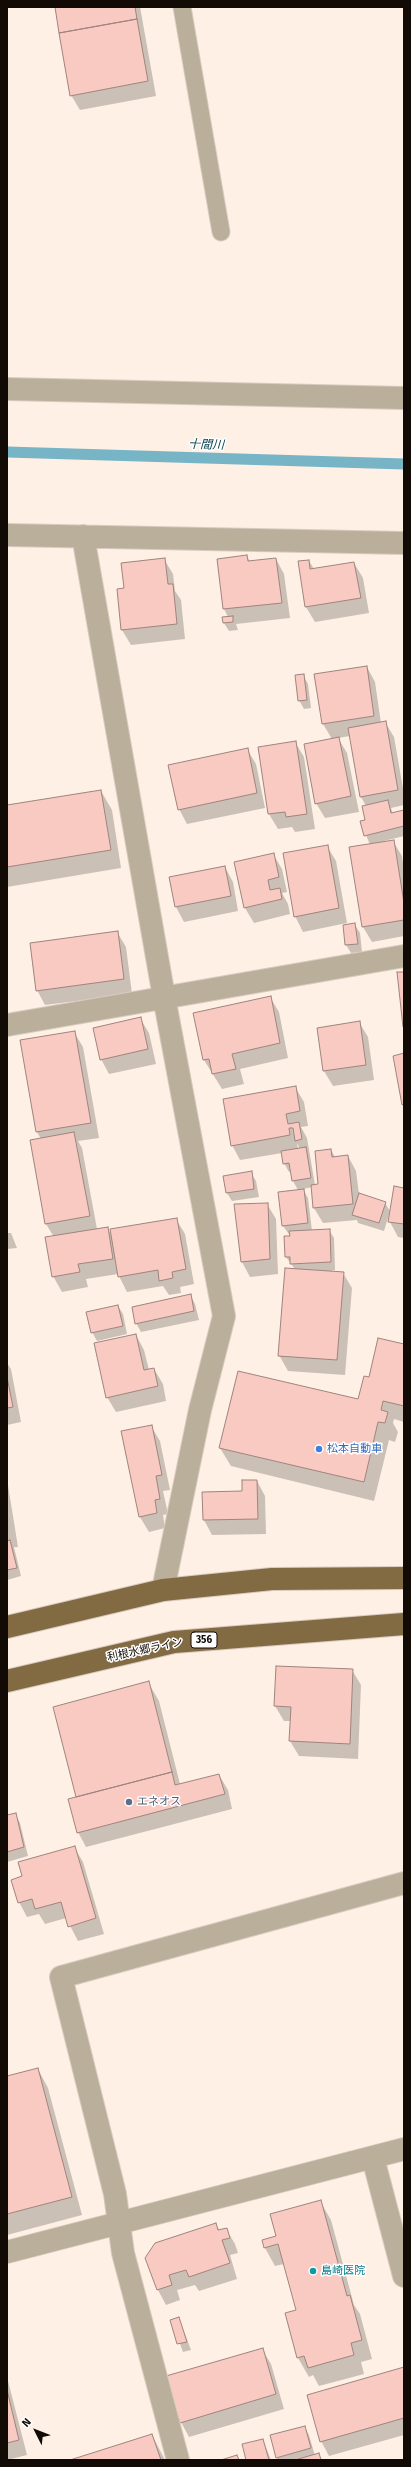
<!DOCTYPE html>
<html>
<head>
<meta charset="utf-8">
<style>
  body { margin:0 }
  #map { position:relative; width:411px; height:2467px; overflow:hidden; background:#fef0e4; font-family:"Fira Sans",sans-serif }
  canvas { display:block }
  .frame { position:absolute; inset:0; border:8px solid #120b05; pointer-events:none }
  .north { position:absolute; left:16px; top:2411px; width:40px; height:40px; -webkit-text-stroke:3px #fff; paint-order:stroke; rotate:312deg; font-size:11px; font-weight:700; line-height:16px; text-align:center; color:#120b05 }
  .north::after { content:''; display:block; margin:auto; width:14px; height:18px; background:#120b05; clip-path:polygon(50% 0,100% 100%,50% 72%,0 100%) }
</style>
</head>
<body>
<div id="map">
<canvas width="411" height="2467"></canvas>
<div class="frame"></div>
<div class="north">N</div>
</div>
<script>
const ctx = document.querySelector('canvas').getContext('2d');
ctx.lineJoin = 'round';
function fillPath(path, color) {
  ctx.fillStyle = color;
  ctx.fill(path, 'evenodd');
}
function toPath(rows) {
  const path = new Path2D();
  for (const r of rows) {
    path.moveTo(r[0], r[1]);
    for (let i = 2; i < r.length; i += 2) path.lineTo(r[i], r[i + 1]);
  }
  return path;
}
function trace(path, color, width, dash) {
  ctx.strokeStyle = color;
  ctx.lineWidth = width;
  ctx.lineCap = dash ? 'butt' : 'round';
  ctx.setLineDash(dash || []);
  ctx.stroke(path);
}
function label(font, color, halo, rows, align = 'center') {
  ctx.font = font + ' "Fira Sans","Noto Sans JP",sans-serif';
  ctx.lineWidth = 3;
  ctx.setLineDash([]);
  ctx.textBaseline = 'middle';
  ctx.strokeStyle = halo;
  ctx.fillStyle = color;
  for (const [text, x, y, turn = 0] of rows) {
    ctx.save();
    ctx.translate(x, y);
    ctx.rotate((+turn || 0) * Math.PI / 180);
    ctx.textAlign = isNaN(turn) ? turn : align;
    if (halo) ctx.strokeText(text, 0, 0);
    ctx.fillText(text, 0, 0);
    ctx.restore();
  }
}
const shadow = toPath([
  [56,7,140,7,156,96,80,110,71,95],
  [247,556,250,562,276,559,284,574,290,618,236,624,238,630,229,631,224,623,223,618,228,617,224,609,218,560],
  [164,559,173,574,175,591,181,600,185,639,131,645,122,630,118,590,125,589],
  [309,561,314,569,354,563,363,578,369,613,315,622,306,607,299,562],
  [367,667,375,682,381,723,385,722,394,737,404,794,404,805,391,808,393,814,404,811,404,836,380,842,393,841,402,856,404,870,404,936,372,942,363,927,370,845,361,822,367,820,366,806,361,797,350,736,338,738,347,753,359,812,325,818,316,803,332,739,323,724],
  [303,675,308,684,311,708,304,709,299,700],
  [295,742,304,757,315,829,295,832,292,827,278,829,269,814],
  [247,749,256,764,265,808,187,824,179,809],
  [101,791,112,810,121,868,7,887,7,806],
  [327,846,336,861,347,923,303,932,295,916],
  [273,854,282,869,287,892,282,893,288,904,290,914,254,923,245,908],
  [225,867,233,882,238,911,184,922,176,907],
  [355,925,360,933,362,952,351,953,346,945,344,926],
  [117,932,126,947,132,994,45,1005,37,990],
  [270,997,279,1012,288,1058,240,1069,244,1084,222,1089,204,1060],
  [140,1018,149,1033,156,1064,109,1074,101,1059],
  [359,1022,368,1037,374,1080,333,1086,324,1071,318,1028],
  [74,1032,83,1047,99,1138,78,1141,82,1148,97,1229,107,1228,112,1236,176,1219,185,1234,194,1284,180,1287,181,1293,169,1295,163,1286,127,1292,118,1274,86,1279,88,1287,62,1292,53,1276,54,1237,46,1224,31,1141,41,1139,37,1132,21,1041],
  [295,1087,304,1102,308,1126,301,1127,307,1138,315,1185,319,1185,331,1150,335,1157,348,1156,356,1171,359,1194,385,1203,390,1211,384,1231,358,1223,357,1220,323,1223,314,1208,312,1187,303,1189,308,1198,312,1231,329,1230,334,1238,335,1270,326,1272,343,1273,352,1288,345,1375,288,1371,279,1355,295,1269,286,1257,285,1237,291,1237,283,1226,298,1190,293,1181,291,1171,289,1172,284,1163,282,1153,240,1160,232,1145],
  [297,1143,300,1149,298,1149],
  [251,1173,256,1181,259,1197,232,1201,227,1193,224,1177],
  [404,1189,404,1238,398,1237,390,1222],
  [267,1204,276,1219,278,1274,250,1277,242,1262,235,1205],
  [7,1233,11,1233,17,1248,7,1249],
  [191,1296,195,1304,199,1320,141,1332,136,1323],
  [118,1306,123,1314,127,1334,97,1341,92,1332],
  [136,1335,144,1350,149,1370,154,1369,163,1384,166,1401,116,1412,107,1397],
  [404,1345,404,1422,394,1419,393,1423,398,1432,395,1442,389,1440,374,1501,231,1466,220,1448,359,1401,369,1378],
  [7,1363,11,1369,21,1422,7,1425],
  [151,1426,160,1441,170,1490,163,1491,168,1514,163,1515,165,1528,149,1532,140,1517,122,1432],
  [7,1479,18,1547,14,1547,21,1576,7,1580],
  [257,1481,265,1496,266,1534,212,1535,204,1520],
  [277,1667,352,1670,361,1685,358,1759,299,1756,290,1741,291,1721,284,1721,275,1706],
  [148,1682,159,1701,180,1784,219,1775,228,1790,232,1809,86,1847,78,1832,78,1798],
  [15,1814,20,1823,28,1856,7,1862,7,1817],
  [74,1847,83,1862,104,1934,78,1941,66,1918,45,1924,39,1914,27,1917,19,1902],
  [38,2069,48,2088,82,2215,7,2235,7,2077],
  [320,2201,331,2220,354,2305,360,2314,372,2359,361,2362,364,2374,319,2386,313,2375,309,2377,298,2358,286,2314,297,2310,284,2264,275,2266,265,2248],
  [216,2224,220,2231,226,2229,235,2244,238,2253,230,2255,237,2279,199,2291,195,2285,177,2290,180,2300,166,2305,158,2290,146,2258],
  [179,2318,191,2350,183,2352,171,2320],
  [262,2349,271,2364,284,2409,189,2437,181,2422],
  [404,2370,404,2435,329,2456,321,2441],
  [7,2377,27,2455,7,2460],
  [304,2427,309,2435,315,2456,319,2454,322,2460,278,2460,277,2458],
  [152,2435,165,2460,74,2460],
  [263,2440,271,2460,247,2460]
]);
const stream = toPath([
  [7,452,404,464]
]);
const building = toPath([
  [55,7,135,7,137,19,59,33,55,7],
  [137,19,148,81,70,96,59,33,137,19],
  [247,555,248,561,276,558,282,603,223,609,217,559,247,555],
  [165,558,168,584,173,584,177,624,121,630,117,589,124,588,121,563,165,558],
  [309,560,310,569,354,562,361,598,305,607,298,561,309,560],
  [233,616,233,622,223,623,222,617,233,616],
  [367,666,374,716,322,724,314,674,367,666],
  [304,674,307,700,298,701,295,675,304,674],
  [386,721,398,790,360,797,348,728,386,721],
  [339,737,351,796,315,804,304,744,339,737],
  [296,741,307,814,286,817,285,812,268,814,258,747,296,741],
  [248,748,257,793,178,810,168,765,248,748],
  [101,790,111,850,7,867,7,805,101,790],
  [388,800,391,813,404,810,404,826,364,836,360,821,365,820,362,806,388,800],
  [394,840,404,903,404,920,362,927,349,847,394,840],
  [328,845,339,908,294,917,283,853,328,845],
  [274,853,279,877,268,880,270,890,280,888,282,899,244,908,234,862,274,853],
  [225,866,231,896,175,907,169,877,225,866],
  [355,923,358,944,345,945,343,925,355,923],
  [118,931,124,979,36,991,30,943,118,931],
  [397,972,404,972,404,1027,403,1027,397,972],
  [271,996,280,1043,232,1054,236,1069,212,1074,209,1059,203,1060,193,1013,271,996],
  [141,1017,148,1049,100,1060,93,1028,141,1017],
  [360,1021,366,1065,323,1071,317,1028,360,1021],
  [75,1031,91,1123,36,1132,20,1040,75,1031],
  [404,1053,404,1104,402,1105,393,1056,404,1053],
  [296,1086,300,1111,286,1114,288,1124,299,1122,302,1139,295,1141,293,1128,289,1128,290,1135,231,1146,223,1099,296,1086],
  [74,1132,90,1216,45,1224,30,1140,74,1132],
  [306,1147,311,1178,292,1181,289,1163,283,1164,281,1151,306,1147],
  [331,1149,332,1157,348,1155,353,1204,313,1208,311,1185,318,1184,315,1151,331,1149],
  [252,1171,254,1189,226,1193,223,1176,252,1171],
  [394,1186,404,1188,404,1224,388,1222,394,1186],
  [304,1189,308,1223,282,1226,278,1192,304,1189],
  [359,1193,386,1202,379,1223,352,1215,359,1193],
  [268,1203,270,1259,241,1262,234,1204,268,1203],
  [177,1218,186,1269,172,1272,173,1278,159,1281,158,1270,118,1277,110,1229,177,1218],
  [108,1227,113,1259,78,1264,80,1272,52,1277,45,1237,108,1227],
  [330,1229,331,1262,290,1264,290,1257,285,1257,284,1236,290,1236,289,1231,330,1229],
  [285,1268,344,1272,337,1360,278,1356,285,1268],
  [191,1294,194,1311,135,1324,132,1307,191,1294],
  [118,1305,123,1326,91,1333,86,1312,118,1305],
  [136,1334,144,1370,154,1368,158,1386,106,1398,94,1343,136,1334],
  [378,1338,404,1344,404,1406,383,1401,381,1410,388,1412,385,1423,378,1422,364,1482,219,1448,238,1371,358,1399,364,1376,369,1377,378,1338],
  [7,1377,13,1407,7,1408,7,1377],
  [152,1425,162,1475,156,1476,160,1499,155,1500,157,1513,139,1517,121,1431,152,1425],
  [242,1480,257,1480,258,1519,203,1520,202,1492,242,1491,242,1480],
  [10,1540,17,1568,7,1570,7,1541,10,1540],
  [276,1666,353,1669,350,1744,289,1741,291,1707,274,1706,276,1666],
  [149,1681,172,1772,76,1797,53,1707,149,1681],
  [172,1772,175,1785,219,1774,225,1794,77,1833,68,1799,172,1772],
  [16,1813,24,1847,7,1852,7,1815,16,1813],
  [75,1846,96,1918,68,1927,61,1902,35,1909,32,1899,18,1903,11,1880,22,1876,18,1862,75,1846],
  [38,2068,72,2197,7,2214,7,2076,38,2068],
  [321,2200,347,2296,350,2295,362,2340,351,2343,354,2355,308,2368,304,2356,297,2358,285,2313,296,2310,278,2244,264,2248,262,2240,276,2236,270,2214,321,2200],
  [216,2223,218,2230,227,2228,230,2238,222,2240,230,2263,189,2277,186,2270,169,2275,172,2285,157,2290,145,2258,155,2243,216,2223],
  [179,2317,187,2342,177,2344,170,2320,179,2317],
  [263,2348,276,2394,180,2423,166,2376,263,2348],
  [404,2367,404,2418,320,2442,307,2395,404,2367],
  [7,2390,19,2440,7,2443,7,2390],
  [305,2426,311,2448,276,2458,270,2435,305,2426],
  [152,2434,161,2460,70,2460,152,2434],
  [263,2439,269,2460,246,2460,242,2444,263,2439],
  [319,2453,321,2460,295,2460,319,2453],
  [237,2455,239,2460,221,2460,237,2455]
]);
const service = toPath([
  [182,7,221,232]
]);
const minor = toPath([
  [7,389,404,398],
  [7,535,404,543],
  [83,536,164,997,224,1316,200,1410,163,1590],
  [7,1025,404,956],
  [373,2158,404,2276],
  [7,2252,404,2149],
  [178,2460,123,2253,115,2194,61,1977,404,1883]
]);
const trunk = toPath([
  [7,1627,163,1590,272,1579,404,1578],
  [7,1681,174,1642,404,1624]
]);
const markers = [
  [319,1449,4,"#3f7fe0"],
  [129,1802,4,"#5c6f8a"],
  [313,2271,4,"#0f9aa8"]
];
const shields = [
  [204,1640,26]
];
const shieldNames = [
  ["356",204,1640]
];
const shopNames = [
  ["松本自動車",327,1449]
];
const streetNames = [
  ["利根水郷ライン",145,1650,-12]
];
const serviceNames = [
  ["エネオス",137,1802]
];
const cultureNames = [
  ["島崎医院",321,2271]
];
const waterNames = [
  ["十間川",206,445,2]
];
fillPath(shadow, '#0003');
trace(stream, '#77b4c6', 11);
fillPath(building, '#f8cac2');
trace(building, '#a0837e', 1);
trace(service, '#d8cbc0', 19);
trace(minor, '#d8cbc0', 24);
trace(trunk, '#d8cbc0', 24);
trace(service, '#baaf9b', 17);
trace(minor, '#baaf9b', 22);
trace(trunk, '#826a43', 22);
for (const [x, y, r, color] of markers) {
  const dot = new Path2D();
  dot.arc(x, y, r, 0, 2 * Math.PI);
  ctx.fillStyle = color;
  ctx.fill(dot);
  trace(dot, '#fff', 1.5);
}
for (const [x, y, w] of shields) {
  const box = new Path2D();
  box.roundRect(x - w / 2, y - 8, w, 16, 3);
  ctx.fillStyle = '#fff';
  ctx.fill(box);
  trace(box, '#120b05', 1);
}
label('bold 10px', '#120b05', null, shieldNames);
label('11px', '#366cbe', '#fff', shopNames, 'left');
label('11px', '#120b05', '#fff', streetNames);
label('11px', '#4e5e75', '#fff', serviceNames, 'left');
label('11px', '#0d838f', '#fff', cultureNames, 'left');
label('italic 12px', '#043f4b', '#fff', waterNames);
</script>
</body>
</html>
